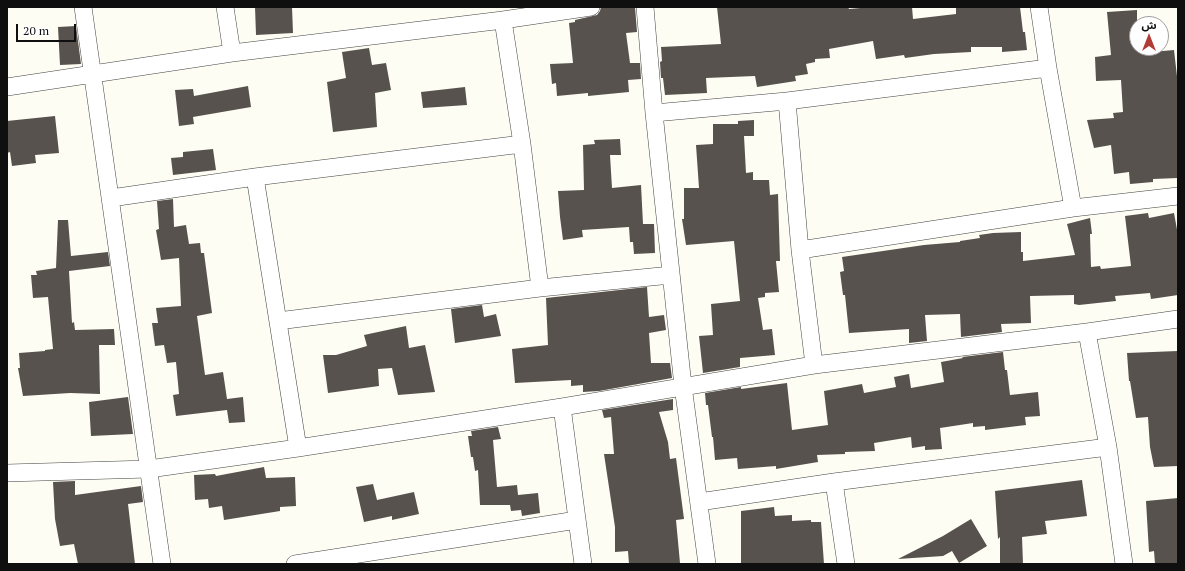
<!DOCTYPE html>
<html>
<head>
<meta charset="utf-8">
<style>
  body { margin:0 }
  #map { position:relative; width:1185px; height:571px; overflow:hidden; background:#fefdf3; font-family:"PT Serif","Noto Sans Arabic",serif }
  canvas { display:block }
  .frame { position:absolute; inset:0; border:8px solid #0f0f0f; pointer-events:none }
  .north { position:absolute; left:1129px; top:16px; width:40px; height:40px; box-sizing:border-box; background:#fff; border:1px solid #9f9f9f; border-radius:50%; rotate:0deg; font-size:11px; font-weight:700; line-height:16px; text-align:center; color:#0f0f0f }
  .north::after { content:''; display:block; margin:auto; width:14px; height:18px; background:#b13c35; clip-path:polygon(50% 0,100% 100%,50% 72%,0 100%) }
  .scale { position:absolute; left:16px; top:24px; width:60px; height:18px; box-sizing:border-box; border:2px solid #0f0f0f; border-top:0; padding-left:5px; font-size:12px; line-height:14px; white-space:nowrap; color:#0f0f0f; -webkit-text-stroke:3px #fff; paint-order:stroke }
</style>
</head>
<body>
<div id="map">
<canvas width="1185" height="571"></canvas>
<div class="frame"></div>
<div class="north">ش</div>
<div class="scale">20 m</div>
</div>
<script>
const ctx = document.querySelector('canvas').getContext('2d');
ctx.lineJoin = 'round';
function fillPath(path, color) {
  ctx.fillStyle = color;
  ctx.fill(path, 'evenodd');
}
function toPath(rows) {
  const path = new Path2D();
  for (const r of rows) {
    path.moveTo(r[0], r[1]);
    for (let i = 2; i < r.length; i += 2) path.lineTo(r[i], r[i + 1]);
  }
  return path;
}
function trace(path, color, width, dash) {
  ctx.strokeStyle = color;
  ctx.lineWidth = width;
  ctx.lineCap = dash ? 'butt' : 'round';
  ctx.setLineDash(dash || []);
  ctx.stroke(path);
}
const building = toPath([
  [255,7,292,7,293,33,256,35],
  [601,7,635,7,637,32,626,33,630,63,640,63,641,79,628,80,629,92,588,96,588,93,557,96,556,83,552,84,550,64,573,63,569,23,575,22,575,20,597,15,600,11],
  [717,7,848,7,849,9,872,7,912,7,913,19,956,14,956,7,1020,7,1023,32,1025,32,1027,50,1002,52,1002,47,971,47,971,52,934,54,905,58,904,55,876,59,873,41,829,49,830,58,815,59,815,62,806,64,808,74,795,76,796,81,757,87,755,76,706,78,707,93,665,95,663,78,661,78,660,62,662,61,661,47,721,44],
  [1137,10,1137,48,1140,48,1141,52,1152,51,1152,52,1174,50,1178,85,1178,178,1153,179,1153,182,1130,184,1129,172,1114,174,1111,145,1094,148,1087,120,1114,118,1113,113,1123,112,1121,80,1096,81,1095,57,1111,55,1107,12],
  [76,26,81,64,60,65,58,27],
  [369,48,372,65,386,63,391,90,375,93,377,127,333,132,327,82,346,78,342,52],
  [248,86,251,107,193,117,194,124,179,126,175,90,193,89,194,96],
  [465,87,467,105,423,108,421,92],
  [55,116,59,153,35,155,36,163,12,166,10,152,7,153,7,121],
  [754,120,754,136,744,136,746,173,753,172,753,180,769,180,770,195,778,194,780,261,776,261,779,292,765,293,765,297,758,298,763,330,772,329,775,355,740,358,740,367,703,373,699,336,713,335,711,304,740,301,734,241,686,245,682,219,684,219,684,188,699,188,696,145,713,144,713,124,738,124,738,121],
  [620,139,621,155,610,155,612,188,641,185,643,224,654,224,655,253,634,254,633,242,630,242,629,227,582,230,583,237,563,240,560,217,558,191,584,190,583,145,595,144,594,140],
  [213,149,216,170,173,175,171,158,183,157,183,152],
  [173,199,174,227,186,225,189,244,200,243,201,253,204,253,212,313,197,316,205,375,223,372,227,399,243,397,245,422,229,423,227,410,176,416,173,395,179,394,176,362,167,363,164,345,155,346,152,323,158,323,156,308,181,306,179,258,161,260,156,230,159,229,157,201],
  [1148,213,1149,218,1174,213,1178,235,1178,295,1151,299,1150,293,1115,296,1116,301,1079,305,1074,304,1074,295,1030,296,1031,323,1001,324,1002,332,961,337,960,314,925,315,927,341,909,343,909,329,849,333,845,295,843,295,840,272,844,271,842,257,924,245,960,242,960,241,980,238,979,235,993,233,1021,232,1021,252,1023,252,1023,261,1075,255,1067,224,1090,218,1092,234,1090,234,1091,267,1100,266,1101,269,1131,266,1125,216],
  [58,220,68,220,71,256,108,252,110,266,69,271,72,323,74,322,75,330,114,329,115,345,99,345,100,394,70,393,23,396,18,368,20,368,19,353,45,351,45,350,53,349,48,297,33,298,31,275,37,275,36,271,56,268],
  [647,287,649,317,664,315,666,330,649,333,651,363,670,363,672,378,599,391,583,392,583,385,571,386,571,380,515,383,512,349,548,345,546,298],
  [482,305,484,317,496,314,501,336,455,343,451,309],
  [406,326,409,348,425,345,435,392,398,395,392,368,378,369,379,386,328,393,323,355,336,355,367,346,364,335],
  [1178,351,1178,466,1154,467,1150,447,1148,417,1136,418,1130,381,1129,381,1127,353],
  [1003,352,1005,370,1007,370,1010,395,1038,392,1040,416,1025,417,1026,425,985,430,985,426,973,427,973,423,940,428,942,449,925,450,925,446,912,448,911,437,874,443,875,451,845,452,845,454,817,455,818,462,776,469,776,466,738,469,737,458,715,460,713,437,712,437,708,405,706,405,705,393,741,387,741,389,787,383,792,430,828,425,824,391,862,384,864,393,896,387,894,377,909,374,911,388,944,382,941,362,963,358,962,357],
  [128,397,133,434,91,436,89,402],
  [673,399,673,410,659,412,668,442,670,459,676,458,684,519,676,520,680,563,629,564,628,551,615,552,615,527,604,454,614,454,611,417,604,418,602,410],
  [498,427,501,439,493,440,497,487,517,485,518,495,538,493,540,513,522,516,521,510,511,511,510,505,480,505,478,470,475,471,473,457,471,457,468,436,472,436,471,431],
  [264,467,266,478,295,477,296,506,280,507,280,511,224,520,222,506,209,508,208,499,195,500,194,475,215,474,216,476],
  [1082,480,1087,516,1045,521,1047,534,1022,537,1023,564,1000,564,1000,537,998,539,995,491],
  [75,481,75,495,141,486,143,502,128,504,135,564,78,564,74,544,60,546,55,519,53,482],
  [373,484,377,500,414,492,419,514,392,520,392,516,364,522,356,487],
  [1178,498,1178,564,1155,564,1154,551,1149,552,1146,501],
  [774,507,775,516,792,515,792,521,811,520,811,522,821,522,824,564,741,564,741,511],
  [971,519,987,546,959,563,952,551,943,556,898,559,943,536]
]);
const street = toPath([
  [83,7,162,564],
  [225,7,232,53],
  [645,7,654,113,683,386,707,564],
  [1039,7,1048,68,1073,208],
  [503,20,522,144,540,288],
  [7,87,232,53,503,20,591,7],
  [787,101,800,250,814,365],
  [654,113,787,101,1048,68],
  [255,177,298,448],
  [111,198,255,177,522,144],
  [800,250,1073,208,1178,196],
  [278,321,540,288,671,275],
  [1087,332,1108,447,1124,564],
  [562,407,583,564],
  [7,473,149,469,298,448,562,407,814,365,1087,332,1178,319],
  [834,482,846,564],
  [699,502,834,482,1108,447],
  [295,564,577,520]
]);
fillPath(building, '#57524d');
trace(street, '#424242', 18);
trace(street, '#fff', 17);
</script>
</body>
</html>
